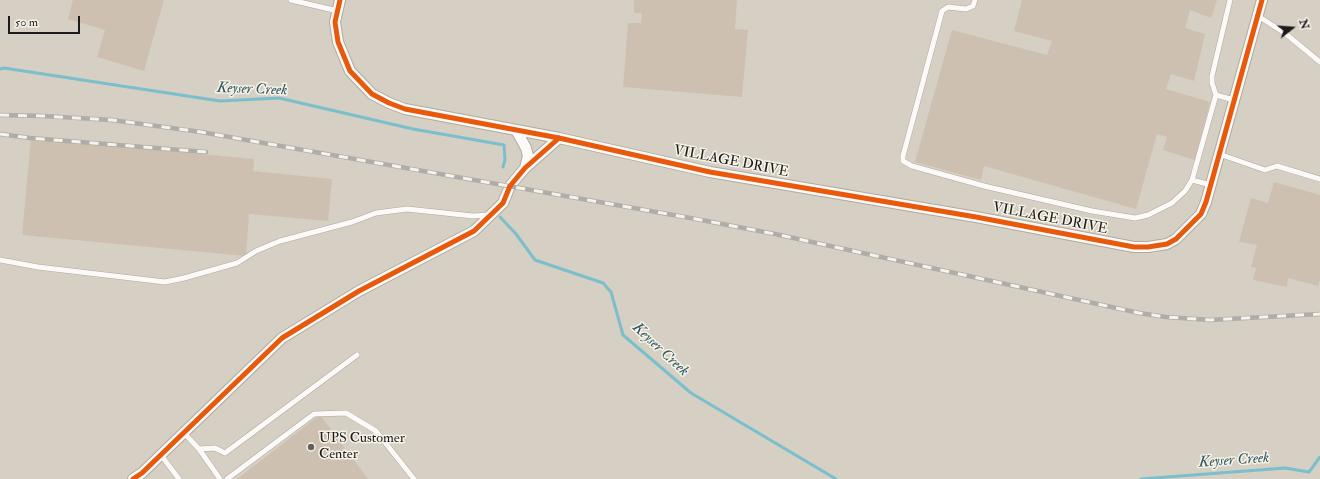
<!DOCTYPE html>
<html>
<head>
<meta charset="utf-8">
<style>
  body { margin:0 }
  #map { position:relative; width:1320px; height:479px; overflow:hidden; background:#e9decf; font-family:"IM FELL Double Pica",serif }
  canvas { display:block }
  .north { position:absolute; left:1272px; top:8px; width:40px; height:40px; -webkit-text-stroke:3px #f7f3e8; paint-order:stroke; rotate:73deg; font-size:11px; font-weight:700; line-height:16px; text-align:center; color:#1c1c1c }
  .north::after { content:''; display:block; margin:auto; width:14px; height:18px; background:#1c1c1c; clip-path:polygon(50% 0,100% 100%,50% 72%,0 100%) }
  .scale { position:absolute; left:8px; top:16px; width:72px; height:18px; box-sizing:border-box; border:2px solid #1c1c1c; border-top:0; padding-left:5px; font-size:12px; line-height:14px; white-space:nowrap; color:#1c1c1c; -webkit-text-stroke:3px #f7f3e8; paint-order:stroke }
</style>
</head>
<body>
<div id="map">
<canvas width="1320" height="479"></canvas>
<div class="north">N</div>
<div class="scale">50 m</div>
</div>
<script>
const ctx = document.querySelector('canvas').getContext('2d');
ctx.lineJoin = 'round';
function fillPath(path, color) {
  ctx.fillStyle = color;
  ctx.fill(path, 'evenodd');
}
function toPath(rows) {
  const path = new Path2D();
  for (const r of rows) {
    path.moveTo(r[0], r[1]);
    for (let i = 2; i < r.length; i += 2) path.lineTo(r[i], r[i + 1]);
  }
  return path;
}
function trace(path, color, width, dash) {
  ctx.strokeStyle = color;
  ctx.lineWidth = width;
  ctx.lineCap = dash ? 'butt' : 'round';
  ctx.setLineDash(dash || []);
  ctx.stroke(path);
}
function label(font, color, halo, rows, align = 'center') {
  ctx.font = font + ' "IM FELL Double Pica",serif';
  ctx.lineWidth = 3;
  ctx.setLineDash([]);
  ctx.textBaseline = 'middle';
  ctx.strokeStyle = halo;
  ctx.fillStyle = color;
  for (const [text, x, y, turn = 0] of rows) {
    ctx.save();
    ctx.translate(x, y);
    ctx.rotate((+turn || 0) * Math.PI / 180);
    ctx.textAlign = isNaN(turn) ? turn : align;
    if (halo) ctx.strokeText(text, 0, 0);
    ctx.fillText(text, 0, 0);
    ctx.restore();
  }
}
const industrial = toPath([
  [0,0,1320,0,1320,479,0,479]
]);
const stream = toPath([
  [0,69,4,68,220,101,279,98,413,129,504,145,505,160,503,167],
  [500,217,516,234,535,260,603,283,611,292,623,335,691,393,836,479],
  [1141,479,1285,468,1309,472,1320,457]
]);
const building = toPath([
  [73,0,164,0,144,71,97,57,105,30,68,19],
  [634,0,737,0,735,29,748,30,742,97,623,87,628,23,641,23,642,13,634,13],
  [1022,0,1217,0,1211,18,1190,10,1185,28,1205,34,1194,81,1171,74,1166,89,1210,102,1195,160,1163,150,1167,137,1157,134,1136,209,984,166,981,180,915,162,952,30,1047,55,1052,41,1014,31],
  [31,138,254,159,253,171,332,179,328,221,249,214,246,256,22,235],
  [1274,182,1320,195,1320,279,1318,286,1288,278,1287,287,1253,280,1256,268,1251,267,1257,245,1239,242,1251,198,1268,203],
  [320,415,368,479,237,479]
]);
const lane = toPath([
  [291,0,338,11],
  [975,0,973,6,966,9,948,7,942,11,903,156,903,161,912,166,984,186,1092,211,1135,218,1148,215,1172,203,1185,191,1192,180,1216,95,1212,83,1212,76,1230,0],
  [1258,16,1286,34,1320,62],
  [1216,95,1234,100],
  [1219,154,1265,170,1277,166,1320,179],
  [1192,180,1211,185],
  [0,260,38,267,165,282,184,278,237,263,256,251,280,241,352,222,376,213,407,209,473,216,490,215],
  [184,433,199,449,215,448,225,453,357,355],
  [199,449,220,479],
  [161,455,179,479],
  [227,479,314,414,346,413,376,431,414,479]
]);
const street = toPath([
  [340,0,335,22,338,42,350,71,372,94,389,103,405,109,559,138,710,172,976,217,1134,247,1148,247,1167,244,1176,239,1201,214,1206,202,1262,0],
  [516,130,526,148,528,156,525,168],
  [133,479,142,473,282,338,359,291,474,231,503,203,510,186,525,168,559,138]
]);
const rail = toPath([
  [0,115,43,116,112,120,201,132,696,219,775,234,1139,313,1166,317,1210,320,1320,314],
  [0,134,30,138,206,152]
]);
const cycleway = toPath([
  [340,0,335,22,338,42,350,71,372,94,389,103,405,109,559,138,710,172,976,217,1134,247,1148,247,1167,244,1176,239,1201,214,1206,202,1262,0],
  [133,479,142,473,282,338,359,291,474,231,503,203,510,186,525,168,559,138]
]);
const markers = [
  [311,447,4,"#64605b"]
];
const streetNames = [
  ["VILLAGE DRIVE",731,162,11],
  ["VILLAGE DRIVE",1050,219,11]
];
const poiNames = [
  ["UPS Customer",319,439],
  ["Center",319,455]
];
const waterNames = [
  ["Keyser Creek",252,90,2],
  ["Keyser Creek",660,350,43],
  ["Keyser Creek",1234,461,-4]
];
fillPath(industrial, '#d5d0c3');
trace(stream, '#7bbecc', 3);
fillPath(building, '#cdc0b1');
trace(lane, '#afa99f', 6);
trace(street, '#afa99f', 12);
trace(lane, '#fcfaf8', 5);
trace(street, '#fcfaf8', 10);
trace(rail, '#aeadaa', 4.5);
trace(rail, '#f7f3e8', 3, [9]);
trace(cycleway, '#e8590c', 5);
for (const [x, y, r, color] of markers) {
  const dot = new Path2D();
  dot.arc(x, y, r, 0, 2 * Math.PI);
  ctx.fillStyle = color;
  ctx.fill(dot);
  trace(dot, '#f7f3e8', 1.5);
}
label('14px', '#1c1c1c', '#f7f3e8', streetNames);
label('14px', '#1c1c1c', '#f7f3e8', poiNames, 'left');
label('italic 15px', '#2f5762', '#f7f3e8', waterNames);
</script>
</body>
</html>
